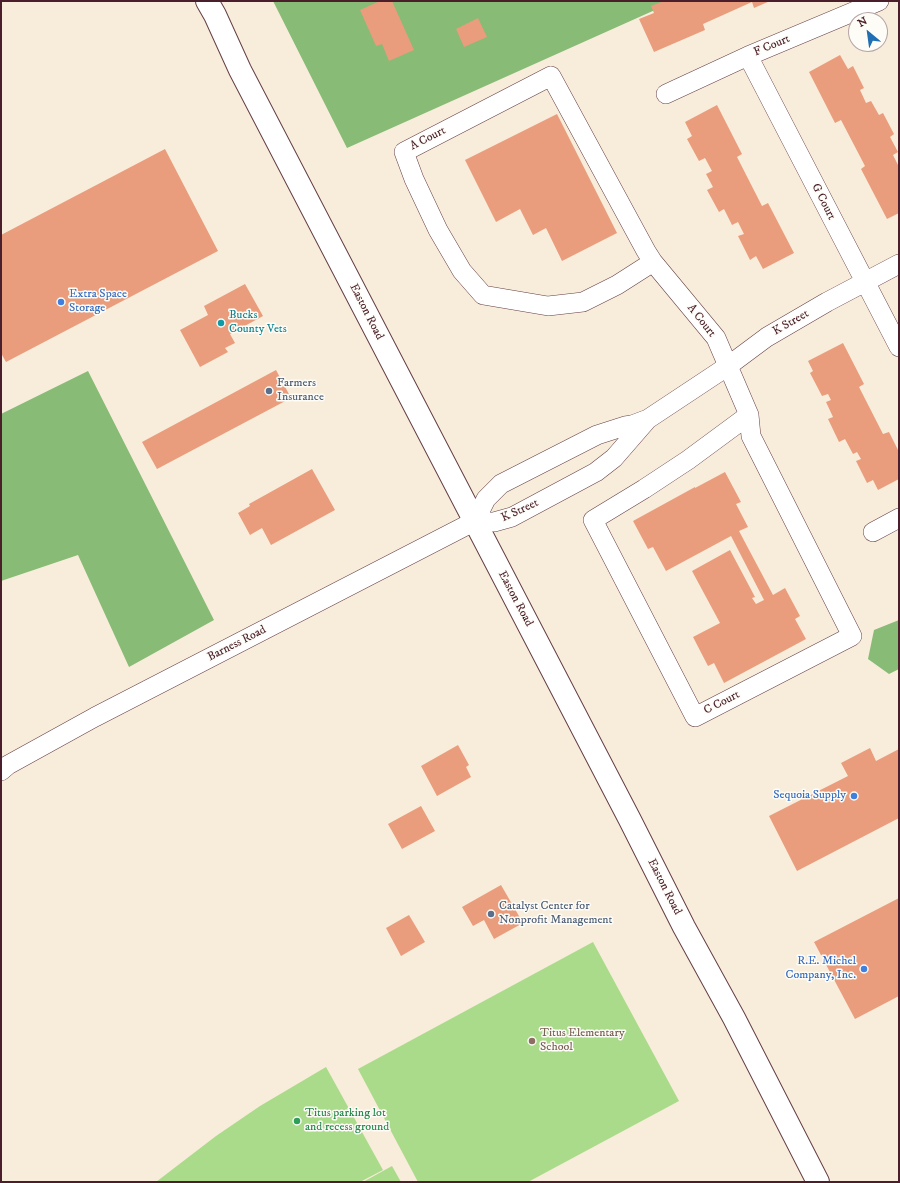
<!DOCTYPE html>
<html>
<head>
<meta charset="utf-8">
<style>
  body { margin:0 }
  #map { position:relative; width:900px; height:1183px; overflow:hidden; background:#f8ecdb; font-family:"IM FELL DW Pica",serif }
  canvas { display:block }
  .frame { position:absolute; inset:0; border:2px solid #4a1f2b; pointer-events:none }
  .north { position:absolute; left:848px; top:12px; width:40px; height:40px; box-sizing:border-box; background:#fdfcf7; border:1px solid #b5a4a5; border-radius:50%; rotate:331deg; font-size:11px; font-weight:700; line-height:16px; text-align:center; color:#4a1f2b }
  .north::after { content:''; display:block; margin:auto; width:14px; height:18px; background:#1f6fb2; clip-path:polygon(50% 0,100% 100%,50% 72%,0 100%) }
</style>
</head>
<body>
<div id="map">
<canvas width="900" height="1183"></canvas>
<div class="frame"></div>
<div class="north">N</div>
</div>
<script>
const ctx = document.querySelector('canvas').getContext('2d');
ctx.lineJoin = 'round';
function fillPath(path, color) {
  ctx.fillStyle = color;
  ctx.fill(path, 'evenodd');
}
function toPath(rows) {
  const path = new Path2D();
  for (const r of rows) {
    path.moveTo(r[0], r[1]);
    for (let i = 2; i < r.length; i += 2) path.lineTo(r[i], r[i + 1]);
  }
  return path;
}
function trace(path, color, width, dash) {
  ctx.strokeStyle = color;
  ctx.lineWidth = width;
  ctx.lineCap = dash ? 'butt' : 'round';
  ctx.setLineDash(dash || []);
  ctx.stroke(path);
}
function label(font, color, halo, rows, align = 'center') {
  ctx.font = font + ' "IM FELL DW Pica",serif';
  ctx.lineWidth = 3;
  ctx.setLineDash([]);
  ctx.textBaseline = 'middle';
  ctx.strokeStyle = halo;
  ctx.fillStyle = color;
  for (const [text, x, y, turn = 0] of rows) {
    ctx.save();
    ctx.translate(x, y);
    ctx.rotate((+turn || 0) * Math.PI / 180);
    ctx.textAlign = isNaN(turn) ? turn : align;
    if (halo) ctx.strokeText(text, 0, 0);
    ctx.fillText(text, 0, 0);
    ctx.restore();
  }
}
const green = toPath([
  [593,942,679,1101,528,1182,418,1182,358,1069],
  [326,1067,383,1170,360,1182,156,1182,216,1136,260,1106],
  [392,1166,401,1182,363,1182]
]);
const forest = toPath([
  [273,1,675,1,347,148],
  [88,371,214,620,129,667,78,555,1,581,1,414],
  [899,620,899,669,889,674,868,659,874,630]
]);
const building = toPath([
  [380,1,392,1,414,50,389,61,382,44,376,46,360,10],
  [664,1,676,1,676,2,679,1,770,1,754,8,752,2,703,24,705,30,654,52,639,19,654,13,651,6],
  [478,18,487,37,464,47,456,29],
  [840,55,848,69,853,66,864,88,860,90,866,103,871,101,879,115,883,113,894,134,890,137,898,152,893,155,899,167,899,213,887,219,861,169,865,166,841,120,835,123,809,72],
  [717,105,742,154,737,157,762,206,768,203,794,253,763,269,756,256,750,260,738,236,744,234,738,222,732,225,724,209,719,212,707,190,713,187,706,174,712,171,705,158,699,161,687,139,692,136,685,122],
  [557,114,617,233,562,261,546,228,533,235,520,209,496,222,465,160],
  [165,149,218,251,6,362,1,353,1,235],
  [245,284,263,316,230,334,235,343,225,348,228,352,200,367,180,330,208,315,204,306],
  [843,343,864,384,859,387,883,434,889,432,899,452,899,479,878,490,873,480,867,483,856,461,861,459,857,452,853,454,845,439,839,442,828,419,833,417,826,402,831,400,828,394,822,396,810,373,813,371,808,361],
  [276,370,291,398,157,469,142,442],
  [312,469,335,510,271,545,262,528,250,535,238,513,250,506,249,504],
  [725,472,741,502,736,504,748,527,739,531,773,595,785,588,800,616,795,619,806,639,724,683,714,663,708,666,693,637,720,623,692,571,730,550,755,597,752,598,756,604,764,600,731,536,666,571,653,547,648,549,633,521,695,487,695,488],
  [458,745,469,765,466,767,471,777,437,796,421,766],
  [870,748,876,761,899,749,899,818,797,871,769,816,848,776,841,763],
  [421,806,435,831,402,849,388,824],
  [501,885,523,923,494,939,484,920,473,926,462,907],
  [899,898,899,996,855,1019,814,942],
  [409,915,425,942,401,956,386,928]
]);
const street = toPath([
  [748,56,899,347],
  [551,76,646,251,653,262,617,285,583,302,548,306,483,295,462,271,438,230,414,179,404,152,551,76],
  [666,94,748,56,879,1],
  [653,262,716,338,749,415],
  [749,415,751,436,852,636,695,717,593,520,644,489,688,460,749,415],
  [475,521,486,499,501,484,597,435,625,426,632,425,648,419,728,366,767,337,827,302,899,264],
  [475,521,494,522,512,517,596,472,614,458,647,420],
  [873,532,899,518],
  [1,771,8,765,95,717,475,521]
]);
const highway = toPath([
  [207,1,215,15,240,70,630,820,684,927,734,1018,818,1182]
]);
const markers = [
  [61,302,4,"#3f7fe0"],
  [221,323,4,"#0f9aa8"],
  [269,391,4,"#5c6f8a"],
  [854,796,4,"#3f7fe0"],
  [491,914,4,"#5c6f8a"],
  [864,969,4,"#3f7fe0"],
  [532,1041,4,"#8d6e63"],
  [297,1121,4,"#2e9e5b"]
];
const streetNames = [
  ["F Court",772,46,-23],
  ["A Court",428,139,-27],
  ["G Court",823,202,63],
  ["Easton Road",366,312,63],
  ["A Court",701,321,52],
  ["K Street",791,323,-30],
  ["K Street",520,511,-25],
  ["Easton Road",515,599,62],
  ["Barness Road",237,644,-27],
  ["C Court",722,703,-27],
  ["Easton Road",664,887,63]
];
const shopNames = [
  ["Extra Space",69,295,"left"],
  ["Storage",69,309,"left"],
  ["Sequoia Supply",846,796],
  ["R.E. Michel",856,962],
  ["Company, Inc.",856,976]
];
const cultureNames = [
  ["Bucks",229,316],
  ["County Vets",229,330]
];
const serviceNames = [
  ["Farmers",277,384],
  ["Insurance",277,398],
  ["Catalyst Center for",499,907],
  ["Nonprofit Management",499,921]
];
const educationNames = [
  ["Titus Elementary",540,1034],
  ["School",540,1048]
];
const leisureNames = [
  ["Titus parking lot",305,1114],
  ["and recess ground",305,1128]
];
fillPath(green, '#aadb8a');
fillPath(forest, '#87bb76');
fillPath(building, '#ea9d7c');
trace(street, '#643e45', 20);
trace(highway, '#643e45', 24);
trace(street, '#fff', 19);
trace(highway, '#fff', 22);
for (const [x, y, r, color] of markers) {
  const dot = new Path2D();
  dot.arc(x, y, r, 0, 2 * Math.PI);
  ctx.fillStyle = color;
  ctx.fill(dot);
  trace(dot, '#fdfcf7', 1.5);
}
label('12px', '#4a1f2b', '#fdfcf7', streetNames);
label('12px', '#366cbe', '#fdfcf7', shopNames, 'right');
label('12px', '#0d838f', '#fdfcf7', cultureNames, 'left');
label('12px', '#4e5e75', '#fdfcf7', serviceNames, 'left');
label('12px', '#785e54', '#fdfcf7', educationNames, 'left');
label('12px', '#27864d', '#fdfcf7', leisureNames, 'left');
</script>
</body>
</html>
